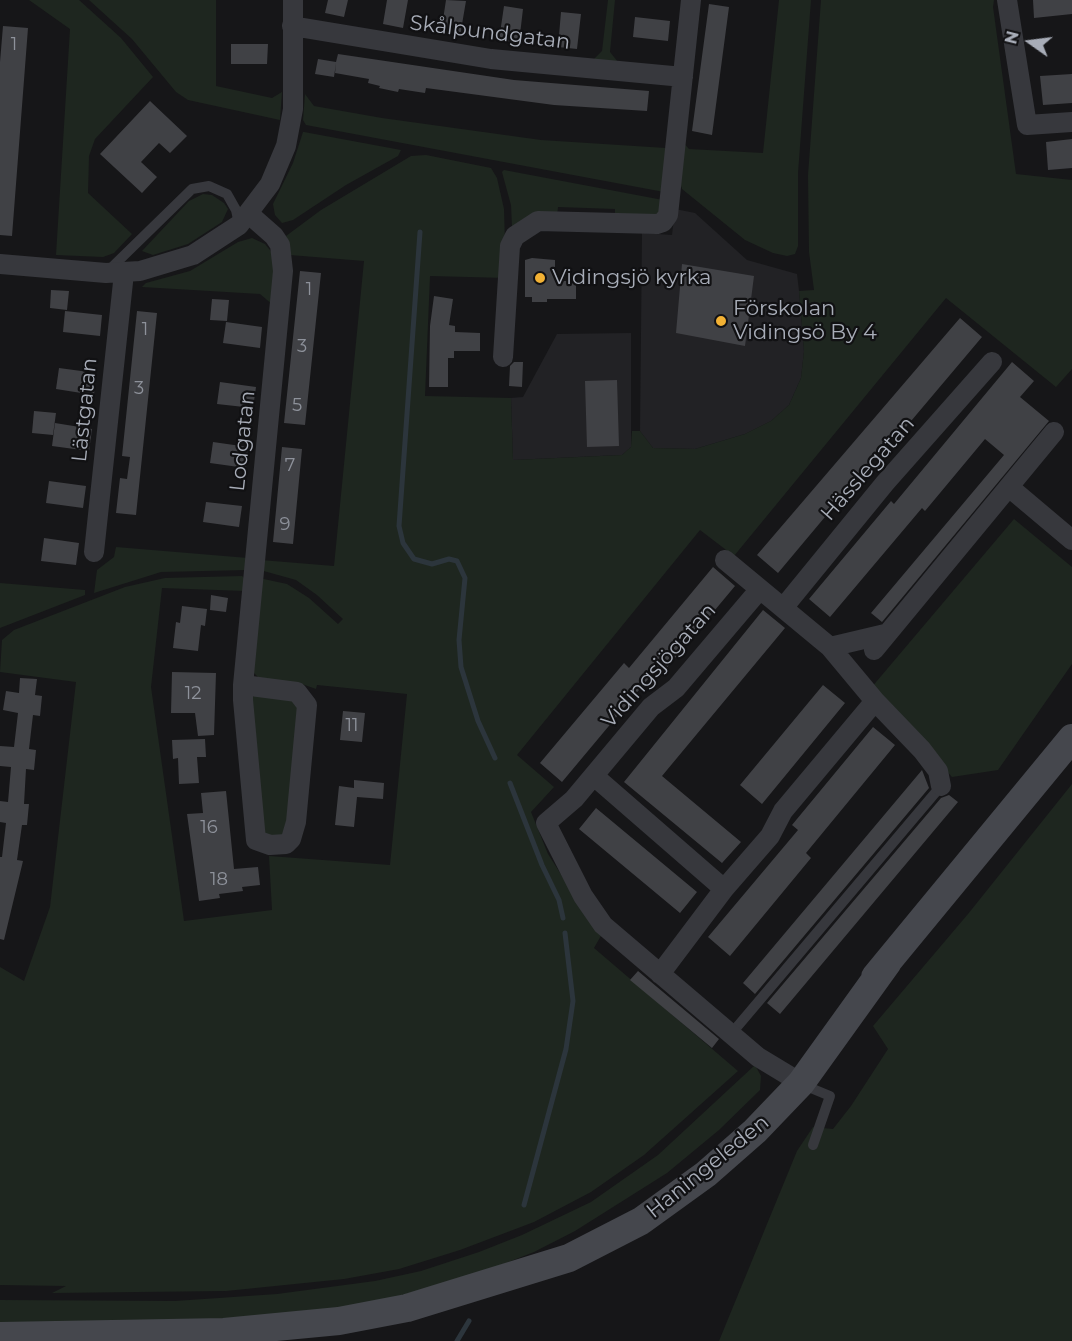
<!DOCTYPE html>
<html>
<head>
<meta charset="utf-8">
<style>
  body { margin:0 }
  #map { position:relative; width:1072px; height:1341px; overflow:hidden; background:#161618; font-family:Montserrat,sans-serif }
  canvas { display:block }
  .north { position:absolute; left:1000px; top:12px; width:60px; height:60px; -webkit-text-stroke:4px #111113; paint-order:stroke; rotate:284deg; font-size:16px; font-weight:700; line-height:24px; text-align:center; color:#a8adb8 }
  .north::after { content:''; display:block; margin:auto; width:21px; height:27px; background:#a8adb8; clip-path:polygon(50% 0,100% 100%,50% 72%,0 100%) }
</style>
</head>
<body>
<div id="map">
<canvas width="1072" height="1341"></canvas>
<div class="north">N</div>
</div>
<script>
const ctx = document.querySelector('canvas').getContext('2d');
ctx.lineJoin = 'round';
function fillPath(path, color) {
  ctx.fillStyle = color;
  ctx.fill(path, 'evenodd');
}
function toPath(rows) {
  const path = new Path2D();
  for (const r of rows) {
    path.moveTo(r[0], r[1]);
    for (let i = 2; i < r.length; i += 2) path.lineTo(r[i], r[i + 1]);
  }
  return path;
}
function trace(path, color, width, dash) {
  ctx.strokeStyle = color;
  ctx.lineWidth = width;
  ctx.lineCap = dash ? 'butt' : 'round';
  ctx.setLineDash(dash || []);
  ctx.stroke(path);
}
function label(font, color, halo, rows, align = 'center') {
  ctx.font = font + ' Montserrat,sans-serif';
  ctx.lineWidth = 4.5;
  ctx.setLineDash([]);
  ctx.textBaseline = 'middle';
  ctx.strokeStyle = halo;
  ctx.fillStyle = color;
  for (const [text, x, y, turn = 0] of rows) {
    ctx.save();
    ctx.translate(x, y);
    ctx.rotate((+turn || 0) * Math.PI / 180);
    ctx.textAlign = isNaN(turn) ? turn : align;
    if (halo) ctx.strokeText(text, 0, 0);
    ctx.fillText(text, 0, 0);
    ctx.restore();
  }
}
const built = toPath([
  [675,209,695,213,747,260,797,274,799,291,804,351,801,378,789,405,771,421,745,434,695,449,653,448,640,431,642,233,672,235],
  [631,333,631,447,622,455,513,460,511,398,523,397,557,334]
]);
const green = toPath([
  [29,0,79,0,121,38,153,77,95,139,89,156,88,193,132,234,114,253,103,257,56,255,70,29],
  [89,0,216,0,216,86,272,98,282,92,280,120,188,100,176,92,132,39],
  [608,0,615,0,610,52,618,62,592,61,602,51],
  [779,0,811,0,798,173,798,246,795,254,787,256,773,253,745,240,682,189,678,176,682,141,689,149,763,153],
  [821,0,994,0,993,7,1016,174,1072,180,1072,369,1056,387,946,298,734,556,700,530,517,755,554,787,531,812,548,854,590,920,602,934,594,948,738,1071,644,1155,591,1192,534,1222,460,1250,399,1269,344,1279,226,1291,52,1293,66,1286,0,1285,0,967,24,981,50,907,76,682,0,672,2,640,14,630,125,587,165,578,242,576,245,579,245,591,162,588,151,687,184,921,272,910,269,856,390,865,407,694,317,685,316,689,299,683,260,679,251,670,259,578,287,584,309,598,338,624,343,619,317,595,296,580,260,570,261,560,334,566,364,261,290,255,286,236,321,210,411,156,426,155,491,168,497,178,504,209,506,278,430,276,425,396,511,398,513,460,622,455,631,447,632,431,640,431,653,448,695,449,745,434,771,421,789,405,801,378,804,351,799,291,814,290,809,252,808,175],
  [305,94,314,106,382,118,541,140,666,148,664,192,306,125,303,120],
  [303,132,304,132,401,150,398,156,346,185,293,220,282,223,275,215,273,204,293,163],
  [504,170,663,200,658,214,652,217,615,214,615,209,558,207,557,217,512,227,511,205,502,172],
  [203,194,212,195,224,203,228,209,222,222,188,244,153,255,142,251,189,201],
  [252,238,265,244,274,255,273,305,260,294,142,287,146,283,190,271,238,242],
  [1014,519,1072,567,1072,664,998,770,952,777,871,688],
  [116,547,248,558,247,570,161,572,94,593,97,570,114,557],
  [0,583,85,590,85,595,0,628],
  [258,694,275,694,297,703,301,714,286,832,279,838,265,836,250,698],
  [1072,784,1072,1341,719,1341,797,1151,813,1127,833,1129,851,1106,888,1049,873,1026,968,914],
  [755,1065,761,1076,760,1090,719,1130,667,1173,575,1231,534,1252,470,1277,357,1307,231,1320,0,1324,0,1300,175,1301,277,1294,375,1281,421,1271,479,1252,522,1235,591,1202,658,1155]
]);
const stream = toPath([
  [420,232,399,526,403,543,414,559,432,564,449,559,457,561,465,578,459,640,461,667,478,721,495,758],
  [510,783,542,865,559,900,563,918],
  [524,1205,566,1049,573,1001,565,933],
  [457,1341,469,1321]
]);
const building = toPath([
  [328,0,348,0,344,17,325,13],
  [387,0,408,0,403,28,383,24],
  [446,0,466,1,460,36,441,33],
  [1033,0,1072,0,1072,14,1034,18],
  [709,4,729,7,712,135,692,131],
  [504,6,523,9,519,43,499,40],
  [561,12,581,14,577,49,558,47],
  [635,17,670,21,668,41,633,37],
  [3,26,28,28,12,236,0,235,0,62],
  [231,44,268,44,267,64,231,64],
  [338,54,514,80,649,91,647,111,554,105,426,88,425,93,399,89,398,92,379,88,380,86,368,83,369,79,335,73,336,63,334,77,315,74,318,59,336,62],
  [1072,74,1072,103,1043,105,1040,76],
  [150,101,187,136,170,153,159,143,141,162,157,177,142,193,100,154],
  [1072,139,1072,168,1048,170,1046,142],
  [532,258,555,260,555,281,576,281,576,299,547,299,547,302,532,302,532,297,525,297,525,260],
  [682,264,754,276,745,346,676,333],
  [300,271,321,273,305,425,284,423],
  [51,290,69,291,67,310,50,308],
  [434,296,453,299,449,325,455,326,455,332,480,333,480,351,454,351,454,358,448,358,448,387,429,387,430,326],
  [212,299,229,300,227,321,210,320],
  [65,311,102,315,100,336,63,332],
  [137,311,157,313,136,515,116,513,120,478,127,479,130,457,122,456],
  [960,318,982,337,906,427,902,425,778,573,757,555],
  [226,322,262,327,260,348,223,343],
  [514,362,523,362,522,387,509,386,510,366],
  [1012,362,1034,381,1020,397,1049,421,882,622,871,613,1004,455,985,439,925,511,922,508,830,617,809,599,891,501,894,504],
  [59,368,96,373,94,395,56,389],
  [617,380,619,446,587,447,585,381],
  [220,382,256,387,253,408,217,404],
  [34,411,56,413,53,435,32,433],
  [55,423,92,429,89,451,52,446],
  [213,442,248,447,246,468,210,463],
  [282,447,302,449,293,544,273,542],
  [49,481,86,486,83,508,46,503],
  [206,502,242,506,239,527,203,522],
  [44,538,79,543,76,565,41,561],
  [713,567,735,586,659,677,654,672,562,782,540,763,624,663,629,668],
  [211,595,228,598,226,612,210,610],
  [182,606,207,609,205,626,201,625,198,651,173,648,176,622,180,623],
  [763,610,785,628,662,776,741,842,722,863,624,782],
  [172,672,216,673,214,735,198,736,195,713,171,713],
  [20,678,37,679,35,695,42,696,40,716,33,715,29,749,36,750,34,770,26,769,24,804,29,804,27,825,22,825,17,860,23,861,4,940,0,939,0,857,2,857,6,823,0,822,0,801,8,802,11,767,0,766,0,746,14,747,18,713,3,710,6,691,19,693],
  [823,685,845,703,762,804,740,785],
  [343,711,365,713,362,742,340,740],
  [873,727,895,745,806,853,811,858,730,956,708,937,798,830,792,825],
  [205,739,206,757,197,757,199,783,179,784,178,758,173,759,172,740],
  [922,770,929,788,755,994,743,983],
  [354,780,384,783,383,799,357,797,354,827,335,825,339,786,354,788],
  [226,791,234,869,258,867,260,885,242,887,243,891,219,894,220,898,199,901,187,814,203,813,201,793],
  [949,795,958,802,780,1014,767,1003,941,798],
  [596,808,697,892,680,913,579,829],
  [638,971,719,1039,712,1048,630,980]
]);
const service = toPath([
  [108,271,192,189,209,186,227,194,236,210,239,224],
  [731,1034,941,786],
  [801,1084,830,1096,813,1145]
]);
const minor = toPath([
  [1007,0,1027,125,1072,122],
  [292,26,491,59,683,77],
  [0,264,106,273,140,271,193,255,239,225,270,184,286,146,293,109,293,0],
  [503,357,510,246,515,236,538,221,657,224,663,222,668,215,691,0],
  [1009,487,1072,540],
  [94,552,124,273],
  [725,560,830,647,885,634],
  [760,589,676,688,651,707,574,799,546,823,583,896,603,925,758,1057,801,1083],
  [783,608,885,483,992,362],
  [830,647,875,701,922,750,938,771,941,786],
  [874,650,1054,432],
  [243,685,297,692,307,705,296,822,291,839,286,844,270,845,256,840,243,700,243,685,283,271,280,245,274,236,249,214],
  [594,776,724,889],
  [660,974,724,889,770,836,783,811,875,701]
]);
const secondary = toPath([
  [875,977,1072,738],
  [0,1336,224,1332,339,1321,407,1308,569,1258,641,1221,706,1174,755,1131,801,1083,888,962]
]);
const markers = [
  [540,278,6,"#f2b134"],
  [721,321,6,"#f2b134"]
];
const numberNames = [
  ["1",14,45],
  ["1",309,290],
  ["1",145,330],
  ["3",302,347],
  ["3",139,389],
  ["5",297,406],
  ["7",290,466],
  ["9",285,525],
  ["12",193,694],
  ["11",352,726],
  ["16",209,828],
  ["18",219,880]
];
const streetNames = [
  ["Skålpundgatan",490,33,7],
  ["Lästgatan",85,410,-84],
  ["Lodgatan",243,441,-84],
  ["Hässlegatan",868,469,-49],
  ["Vidingsjögatan",659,666,-48],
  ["Haningeleden",708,1167,-39]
];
const poiNames = [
  ["Vidingsjö kyrka",552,278],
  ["Förskolan",733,309],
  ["Vidingsö By 4",733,333]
];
fillPath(built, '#222225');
fillPath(green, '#1e261f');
trace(stream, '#2c353c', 5);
fillPath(building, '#404145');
trace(service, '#37383d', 10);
trace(minor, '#37383d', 20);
trace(secondary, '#45474d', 28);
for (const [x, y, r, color] of markers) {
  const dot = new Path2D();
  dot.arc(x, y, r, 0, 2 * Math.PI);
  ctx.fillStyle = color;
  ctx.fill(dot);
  trace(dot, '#111113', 2);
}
label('18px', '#8e929b', null, numberNames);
label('21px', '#a8adb8', '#111113', streetNames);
label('21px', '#a8adb8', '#111113', poiNames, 'left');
</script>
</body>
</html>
